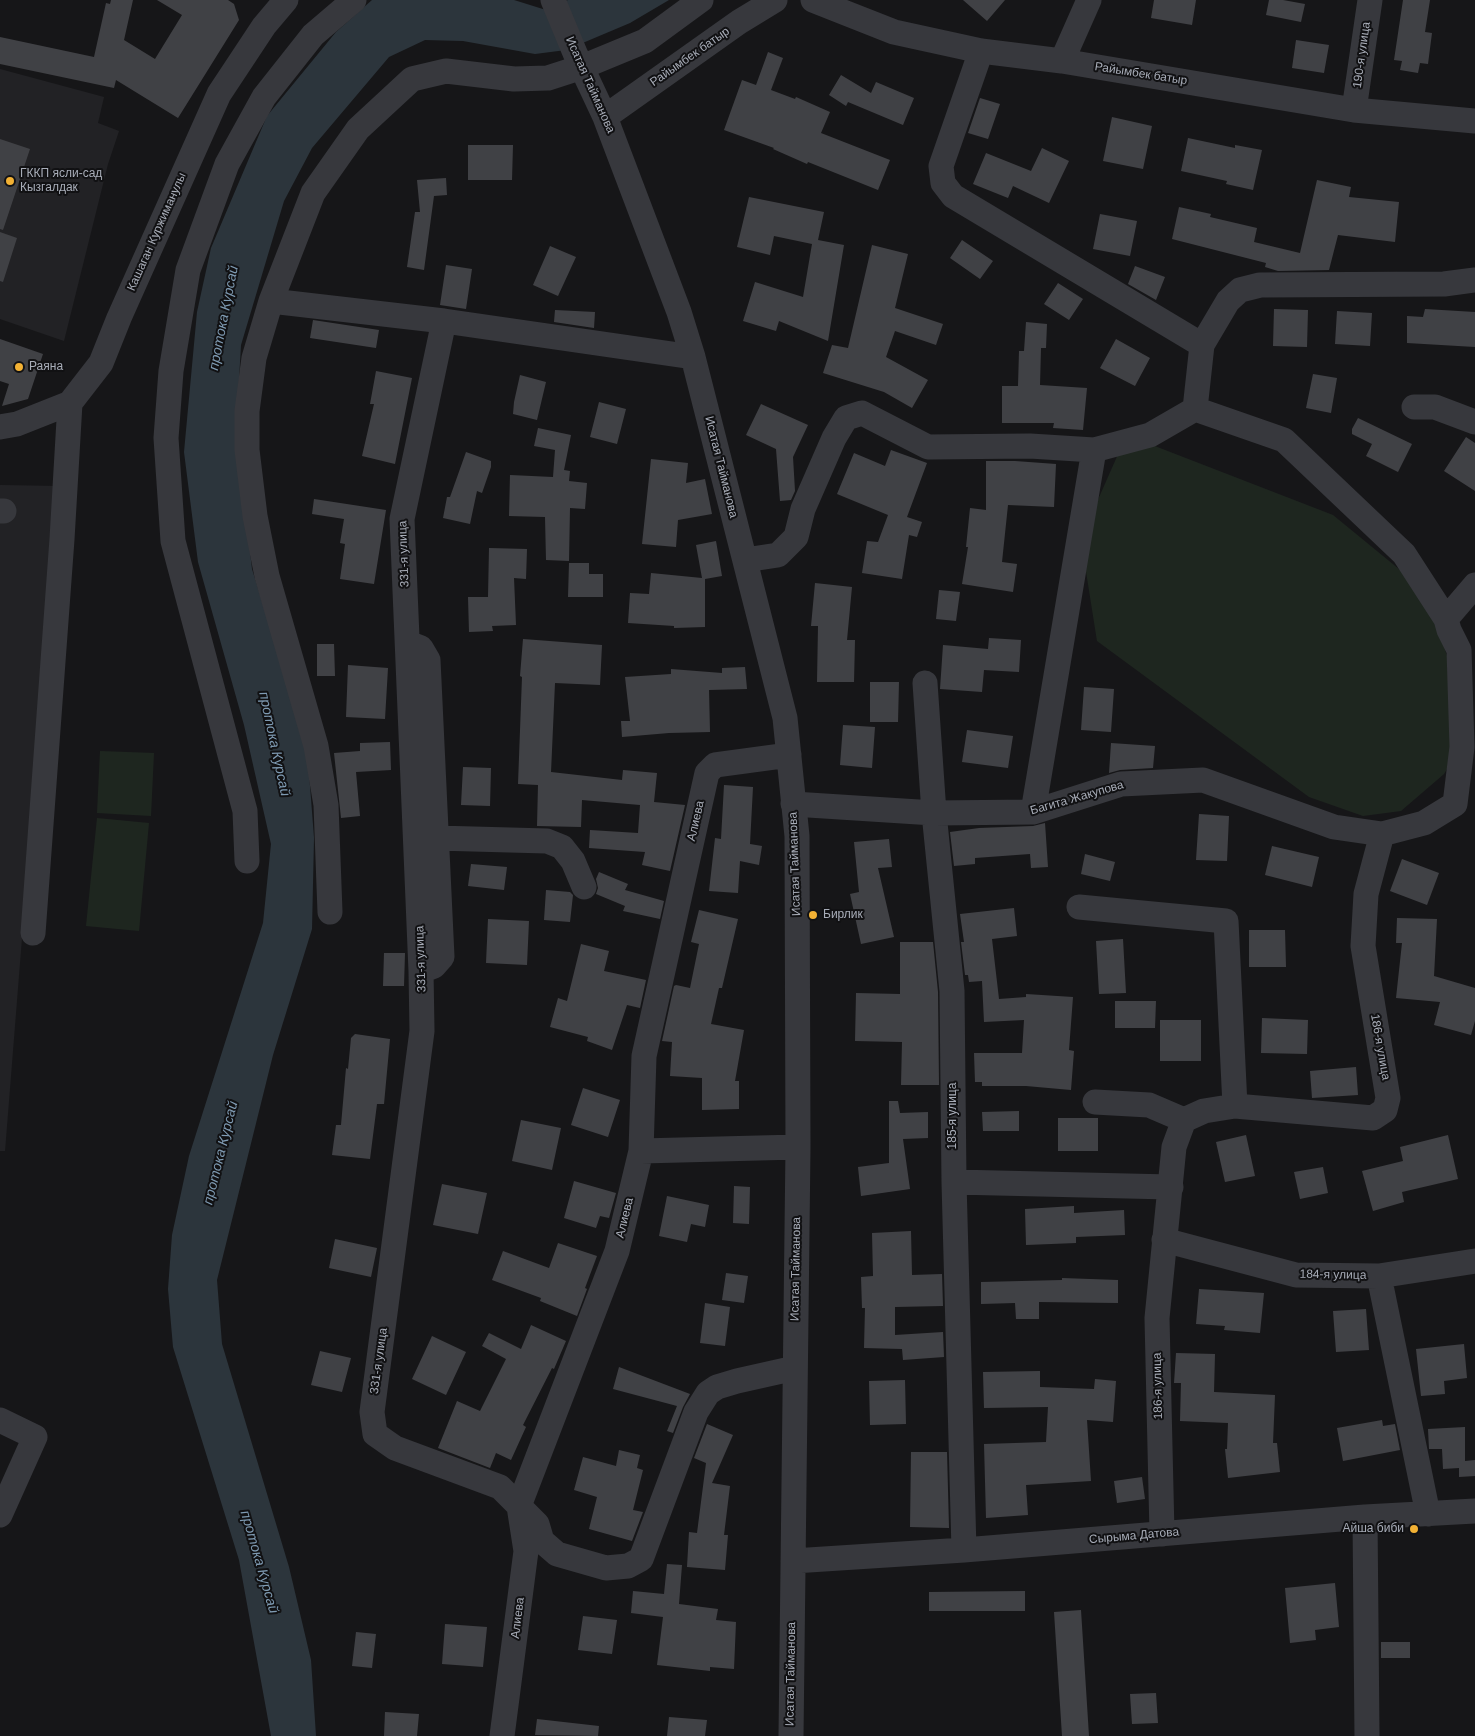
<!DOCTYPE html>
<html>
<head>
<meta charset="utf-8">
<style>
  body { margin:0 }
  canvas { display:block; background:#161618 }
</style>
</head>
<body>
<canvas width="1475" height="1736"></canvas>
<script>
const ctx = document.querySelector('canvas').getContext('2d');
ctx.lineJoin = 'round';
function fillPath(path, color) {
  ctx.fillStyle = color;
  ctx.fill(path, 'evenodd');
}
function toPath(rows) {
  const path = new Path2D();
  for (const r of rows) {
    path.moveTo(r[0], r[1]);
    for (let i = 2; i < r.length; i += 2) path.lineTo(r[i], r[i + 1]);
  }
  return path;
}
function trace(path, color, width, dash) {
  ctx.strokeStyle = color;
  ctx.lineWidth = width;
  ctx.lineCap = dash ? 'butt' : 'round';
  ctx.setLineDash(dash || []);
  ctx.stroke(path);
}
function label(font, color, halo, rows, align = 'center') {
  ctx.font = font + ' Helvetica,sans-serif';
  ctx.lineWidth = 4;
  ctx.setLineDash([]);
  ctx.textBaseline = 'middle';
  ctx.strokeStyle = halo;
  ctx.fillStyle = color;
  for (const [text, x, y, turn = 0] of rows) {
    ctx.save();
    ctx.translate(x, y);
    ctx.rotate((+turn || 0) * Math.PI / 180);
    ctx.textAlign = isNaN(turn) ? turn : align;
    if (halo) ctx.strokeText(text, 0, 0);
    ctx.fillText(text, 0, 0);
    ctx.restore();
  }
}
const built = toPath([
  [0,69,104,97,98,123,119,131,108,164,64,341,0,319],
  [0,485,58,486,5,1151,0,1151]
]);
const green = toPath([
  [1147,443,1333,515,1405,574,1436,619,1447,656,1453,759,1444,774,1401,811,1363,816,1309,797,1097,641,1085,565,1093,511,1119,452],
  [100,751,154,753,151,816,97,813],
  [97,818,149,823,139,931,86,926]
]);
const water = toPath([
  [372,0,514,0,546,10,568,0,669,0,630,23,566,50,535,54,463,41,425,40,389,57,312,148,284,201,241,345,236,432,252,569,307,747,314,838,312,929,273,1055,217,1280,222,1344,289,1567,311,1660,316,1736,271,1736,239,1560,173,1347,168,1289,172,1235,189,1156,263,923,271,844,244,725,198,562,184,452,197,312,211,248,267,116,336,32]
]);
const building = toPath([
  [111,0,133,0,124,40,155,59,182,15,157,0,228,0,234,4,239,20,178,118,116,80,114,88,0,64,0,37,94,57,106,3,110,4],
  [963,0,1005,0,987,21],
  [1154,0,1196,0,1192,25,1151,18],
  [1269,0,1283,0,1305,4,1301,22,1266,15],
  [1403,0,1430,0,1425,32,1432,33,1428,64,1420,63,1418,73,1400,70,1402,61,1394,60],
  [1296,40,1329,45,1324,73,1292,68],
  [768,52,783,58,771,90,795,99,796,97,830,112,821,133,890,160,878,190,808,162,807,164,773,149,774,148,724,130,742,80,756,85],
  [841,75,871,93,876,82,914,98,903,125,848,102,846,106,829,95],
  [980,98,1000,104,988,139,968,133],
  [1112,117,1152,126,1143,169,1103,161],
  [1188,138,1235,148,1235,145,1262,150,1253,190,1226,184,1227,181,1181,171],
  [0,139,30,149,3,230,0,229],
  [468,145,513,145,512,180,468,180],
  [1042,148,1069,161,1049,203,1013,186,1008,198,973,184,986,153,1031,171],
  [446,178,447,195,434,196,424,270,407,267,415,212,420,212,417,180],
  [1317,180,1351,187,1349,197,1399,202,1395,242,1338,235,1329,270,1278,271,1265,267,1266,263,1172,239,1179,207,1211,214,1210,217,1257,228,1254,242,1300,253],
  [749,197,824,212,818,240,844,245,828,341,779,321,776,331,743,321,755,282,803,297,812,244,774,236,770,255,737,247],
  [1100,214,1137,221,1130,256,1093,249],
  [0,232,17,238,3,282,0,281],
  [962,240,993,261,980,279,950,258],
  [872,245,908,254,895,308,943,324,936,345,895,331,886,357,928,380,912,408,884,392,823,373,832,345,848,348],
  [550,246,576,257,558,296,533,285],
  [446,265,472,269,466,309,440,305],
  [1135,266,1165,277,1156,300,1128,284],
  [1058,283,1083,299,1069,320,1044,304],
  [1274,309,1308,310,1307,347,1273,346],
  [1425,309,1475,312,1475,347,1407,343,1407,316,1423,317],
  [555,310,595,312,594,328,554,322],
  [1337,311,1372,313,1370,346,1335,344],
  [313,320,379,330,376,348,310,338],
  [1026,322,1047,324,1046,348,1041,348,1040,385,1087,388,1083,430,1053,428,1054,423,1002,423,1002,386,1018,386,1019,351,1024,351],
  [0,339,43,354,28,399,2,406,9,384,0,381],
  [1116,339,1150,358,1135,386,1100,368],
  [376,371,412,378,395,464,362,456,374,404,370,404],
  [1313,374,1337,378,1331,413,1306,408],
  [520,375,546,382,537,420,513,414,514,402],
  [599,402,626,409,617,444,590,437],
  [761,404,808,425,793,457,795,491,791,500,780,501,776,449,746,435],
  [1358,418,1412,444,1398,472,1366,456,1372,444,1352,434,1352,429],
  [538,428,571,435,564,470,570,471,569,481,587,483,585,509,570,508,569,561,546,560,545,517,509,516,510,475,553,477,555,450,534,446],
  [1466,437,1475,443,1475,491,1444,471],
  [891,450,927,463,907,517,922,522,917,537,909,535,902,579,862,573,867,541,878,542,888,515,837,494,854,453,885,466],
  [466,452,491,461,491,467,482,493,477,491,470,524,443,518,447,497,450,497],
  [651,459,688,463,686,483,705,479,712,514,678,520,676,547,642,544],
  [986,461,1015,461,1056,464,1054,507,1008,505,1002,562,1017,564,1013,592,962,584,968,547,966,547,970,508,986,510],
  [314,499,386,510,374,584,340,579,345,544,340,543,344,519,312,514],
  [716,541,722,576,705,579,705,627,674,628,674,626,628,623,630,593,649,594,651,573,702,578,696,545],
  [489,548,527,549,526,579,514,578,516,625,492,626,493,631,469,632,468,597,488,597],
  [569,563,589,563,589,574,603,574,603,597,568,597],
  [815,583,852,587,847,640,855,640,854,682,817,682,818,626,811,626],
  [939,590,960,592,956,621,936,619],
  [989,638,1021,640,1019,672,984,670,982,692,940,689,943,645,988,649],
  [523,639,602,645,600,685,555,683,551,772,622,780,623,770,657,773,654,802,685,805,670,871,642,865,645,852,589,848,590,830,638,833,640,805,582,800,581,827,537,826,538,785,518,784,522,677,520,676],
  [317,644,334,644,335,676,317,676],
  [348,665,388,668,385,719,346,717],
  [745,667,747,689,709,690,710,732,669,733,622,737,621,721,630,721,625,677,671,674,671,669,722,673,722,668],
  [870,682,899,682,898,722,870,722],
  [1084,687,1114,689,1111,732,1081,730],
  [843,725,875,727,872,768,840,765],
  [967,730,1013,736,1008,768,962,762],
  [390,742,391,770,356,772,360,816,341,818,334,753,360,751,360,743],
  [1111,743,1155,746,1153,768,1120,770,1109,773],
  [463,767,491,768,490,806,461,805],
  [724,785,753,787,750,844,762,846,759,865,740,861,738,893,709,891,715,838,721,839],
  [1199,814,1229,816,1227,861,1196,860],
  [1045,823,1048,867,1031,868,1030,854,975,858,975,864,954,866,950,832,979,828,1033,826],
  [889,839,892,867,878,868,894,937,861,944,850,894,859,892,854,842],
  [1272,846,1319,857,1312,887,1265,875],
  [1085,854,1115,862,1110,881,1081,874],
  [1402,859,1439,873,1427,905,1390,891],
  [471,864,507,867,504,890,468,886],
  [599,872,628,884,625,890,664,901,660,919,623,911,625,906,596,894,598,888,596,879],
  [546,890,570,892,573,895,570,922,544,920],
  [1014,908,1017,936,992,939,999,999,1026,997,1026,994,1073,997,1069,1050,1074,1051,1071,1090,1026,1086,982,1086,982,1082,975,1082,974,1053,1022,1053,1024,1020,984,1022,982,981,969,982,968,975,965,975,961,942,964,942,960,914],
  [699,910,738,919,722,988,719,988,711,1024,744,1030,735,1081,739,1081,739,1109,702,1110,702,1078,670,1076,672,1042,662,1041,674,986,676,985,690,988,699,944,691,942],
  [1397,918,1437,919,1434,976,1475,988,1475,1021,1471,1035,1434,1025,1440,1002,1396,998,1402,943,1396,943],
  [488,919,529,921,527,965,486,963],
  [1249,930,1285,930,1286,967,1249,967],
  [1123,939,1126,993,1099,994,1096,941],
  [900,942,933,942,938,992,939,1085,901,1085,902,1042,855,1041,856,993,900,994],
  [581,944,609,951,604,971,646,980,640,1008,627,1005,612,1050,587,1041,588,1037,550,1027,558,998,567,1001],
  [384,953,405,953,404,986,383,986],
  [1115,1001,1156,1001,1155,1028,1115,1028],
  [1262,1018,1308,1020,1307,1054,1261,1053],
  [1160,1020,1201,1020,1201,1061,1160,1061],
  [355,1034,390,1039,384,1104,377,1104,370,1159,332,1155,336,1125,341,1125,346,1068,348,1069,351,1038],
  [1356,1067,1358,1095,1312,1098,1310,1071],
  [583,1088,620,1100,608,1137,571,1125],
  [889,1101,898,1101,900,1113,928,1112,928,1138,903,1139,910,1189,861,1196,858,1167,889,1163],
  [1019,1111,1019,1131,983,1131,982,1112],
  [1058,1118,1098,1118,1098,1151,1058,1151],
  [521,1120,561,1128,552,1170,512,1161],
  [1246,1135,1255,1176,1225,1182,1216,1142],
  [1448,1135,1458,1179,1402,1192,1404,1202,1373,1211,1362,1171,1403,1161,1400,1147],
  [1323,1167,1328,1193,1300,1199,1294,1172],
  [574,1181,616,1193,609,1218,600,1216,596,1228,564,1218],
  [442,1184,487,1193,478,1234,433,1225],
  [734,1186,750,1187,749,1224,733,1223],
  [667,1196,709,1205,705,1227,691,1224,687,1242,659,1236],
  [1074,1206,1074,1213,1124,1210,1125,1235,1076,1237,1076,1243,1026,1245,1025,1209],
  [911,1231,912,1275,942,1274,943,1306,895,1307,895,1335,943,1332,944,1357,903,1360,902,1349,864,1348,865,1308,862,1308,861,1277,873,1276,872,1233],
  [335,1239,377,1248,371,1277,329,1268],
  [558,1243,597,1256,585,1288,587,1289,577,1316,540,1301,541,1298,492,1280,503,1251,549,1268],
  [726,1273,748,1276,744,1303,722,1300],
  [1062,1278,1118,1280,1118,1303,1039,1302,1039,1319,1016,1319,1015,1303,981,1304,981,1282,1062,1280],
  [1199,1289,1264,1293,1260,1333,1224,1330,1225,1326,1196,1324],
  [705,1303,730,1307,725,1346,700,1343],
  [1366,1309,1369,1350,1336,1352,1333,1311],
  [531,1325,566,1341,554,1369,552,1368,523,1425,526,1427,511,1460,496,1453,490,1468,438,1448,457,1401,480,1411,506,1359,482,1346,489,1333,521,1349],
  [432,1336,466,1352,446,1395,412,1379],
  [1464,1344,1467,1378,1444,1381,1445,1394,1421,1396,1416,1349],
  [320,1351,351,1358,342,1392,311,1385],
  [1176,1353,1215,1354,1214,1392,1275,1395,1273,1443,1277,1443,1280,1472,1228,1478,1225,1449,1227,1449,1228,1423,1180,1421,1181,1383,1174,1383],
  [619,1367,690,1394,683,1407,673,1433,667,1431,677,1406,613,1389],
  [1040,1371,1040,1387,1094,1389,1095,1379,1116,1381,1113,1422,1087,1420,1091,1481,1026,1485,1028,1515,986,1518,984,1444,1046,1442,1048,1407,984,1408,983,1372],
  [905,1380,906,1424,870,1425,869,1381],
  [1382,1420,1383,1426,1395,1424,1400,1450,1343,1461,1337,1428],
  [707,1424,733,1435,712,1483,730,1486,724,1535,728,1535,725,1570,687,1567,689,1532,697,1533,706,1463,694,1458],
  [1465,1427,1465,1461,1475,1460,1475,1476,1459,1477,1459,1468,1443,1469,1442,1449,1429,1449,1428,1429],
  [619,1450,640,1455,637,1468,643,1470,633,1510,643,1512,632,1541,589,1529,597,1497,574,1490,583,1457,616,1466],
  [911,1452,947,1452,949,1528,910,1527],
  [1142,1477,1145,1499,1117,1503,1114,1481],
  [667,1564,682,1565,679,1604,718,1609,716,1620,736,1622,734,1669,710,1667,710,1671,657,1665,663,1617,631,1613,633,1591,664,1594],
  [1335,1583,1339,1627,1315,1630,1316,1640,1290,1643,1285,1588],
  [1025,1591,1025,1611,929,1611,929,1592],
  [1081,1610,1089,1736,1062,1736,1054,1612],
  [583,1616,617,1620,612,1654,578,1650],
  [445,1624,487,1627,483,1667,442,1664],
  [356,1632,376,1634,372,1668,352,1666],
  [1381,1642,1410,1642,1410,1658,1381,1658],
  [1156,1693,1158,1723,1132,1724,1130,1694],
  [385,1712,419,1714,417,1736,384,1736],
  [669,1717,707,1720,705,1736,667,1736],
  [537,1719,599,1726,598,1736,535,1735]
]);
const minor = toPath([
  [553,0,575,53,605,117,679,312,693,357,785,718,797,836,798,1147,791,1736],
  [813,0,894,32,981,51,1062,61,1354,110,1475,121],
  [981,51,941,166,943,183,953,196,1202,345],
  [1062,61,1089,0],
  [1354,110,1370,0],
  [605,117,739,22,775,0],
  [271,301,444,321,693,357],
  [444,321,402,519,421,971,422,1031,372,1412,375,1434,395,1448,500,1487,537,1524,542,1541,557,1554,606,1568,628,1566,641,1559,696,1412,708,1393,717,1387,737,1381,795,1368],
  [1414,407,1435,407,1475,422],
  [1195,409,1202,345,1228,301,1240,290,1260,285,1444,284,1475,280],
  [0,427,17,424,70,403,101,363,119,318,219,94,264,26,286,0],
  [0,511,4,511],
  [745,560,778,555,796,537,803,509,834,438,846,418,862,413,928,447,1030,446,1094,450,1150,435,1195,409,1284,440,1404,554,1446,619,1449,630,1459,650,1462,747,1455,804,1424,823,1382,834,1334,827,1203,780,1121,784,1033,812,934,813,793,804],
  [1446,619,1475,585],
  [408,643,421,648,428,660,442,957,434,966,421,971],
  [925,683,934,813,952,991,954,1182,964,1550],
  [1033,812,1094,450],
  [436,838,547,841,562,847,573,861,584,887],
  [247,861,245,811,173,541,166,438,171,371,188,270,227,164,264,97,313,35,354,0],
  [1079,907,1226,921,1235,1106],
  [330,912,326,805,316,746,267,576,255,516,247,450,247,411,254,358,271,301,313,193,358,129,412,79,446,71,514,79,548,78,582,67,645,41,701,0],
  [33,933,62,539,70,403],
  [1095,1102,1149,1105,1184,1120,1204,1111,1235,1106,1373,1118,1385,1110,1388,1098,1363,946,1366,894,1382,834],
  [641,1151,798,1147],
  [954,1182,1171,1187],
  [1164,1240,1296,1275,1379,1276,1475,1261],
  [1379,1276,1428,1514],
  [0,1420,35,1437,0,1515],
  [1365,1517,1367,1736],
  [1162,1534,1157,1318,1174,1147,1184,1120],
  [793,1561,964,1550,1365,1517,1475,1511],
  [502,1736,526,1551,519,1506,617,1251,641,1151,644,1056,707,773,715,765,789,755]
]);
const markers = [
  [10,181,5,"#f2b134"],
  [19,367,5,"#f2b134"],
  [813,915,5,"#f2b134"],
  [1414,1529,5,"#f2b134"]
];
const streetNames = [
  ["190-я улица",1362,55,-82],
  ["Райымбек батыр",690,57,-35],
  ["Райымбек батыр",1141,74,9],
  ["Исатая Тайманова",590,85,66],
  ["Кашаган Куржиманулы",157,232,-66],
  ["Исатая Тайманова",721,467,76],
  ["331-я улица",404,554,-92],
  ["Багита Жакупова",1077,798,-16],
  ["Алиева",696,821,-77],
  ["Исатая Тайманова",795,864,-92],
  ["331-я улица",421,959,-92],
  ["186-я улица",1380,1047,80],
  ["185-я улица",953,1116,-90],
  ["Алиева",625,1218,-76],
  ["Исатая Тайманова",796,1269,-89],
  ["184-я улица",1333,1275,1],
  ["331-я улица",379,1361,-82],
  ["186-я улица",1158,1386,-91],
  ["Сырыма Датова",1134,1536,-5],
  ["Алиева",518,1618,-83],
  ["Исатая Тайманова",791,1674,-89]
];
const poiNames = [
  ["ГККП ясли-сад",20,174],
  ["Кызгалдак",20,188],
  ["Раяна",29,367],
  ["Бирлик",823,915],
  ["Айша биби",1404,1529,"right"]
];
const waterNames = [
  ["протока Курсай",224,318,-79],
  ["протока Курсай",274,744,78],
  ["протока Курсай",221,1153,-76],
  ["протока Курсай",259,1562,74]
];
fillPath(built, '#222225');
fillPath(green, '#1e261f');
fillPath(water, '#2c353c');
fillPath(building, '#404145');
trace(minor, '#37383d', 25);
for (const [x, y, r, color] of markers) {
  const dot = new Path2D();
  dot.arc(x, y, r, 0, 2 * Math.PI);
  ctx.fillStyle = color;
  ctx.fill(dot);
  trace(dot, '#111113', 2);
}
label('12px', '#a8adb8', '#111113', streetNames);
label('12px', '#a8adb8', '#111113', poiNames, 'left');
label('italic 14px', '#7f9bb3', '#111113', waterNames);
</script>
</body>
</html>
